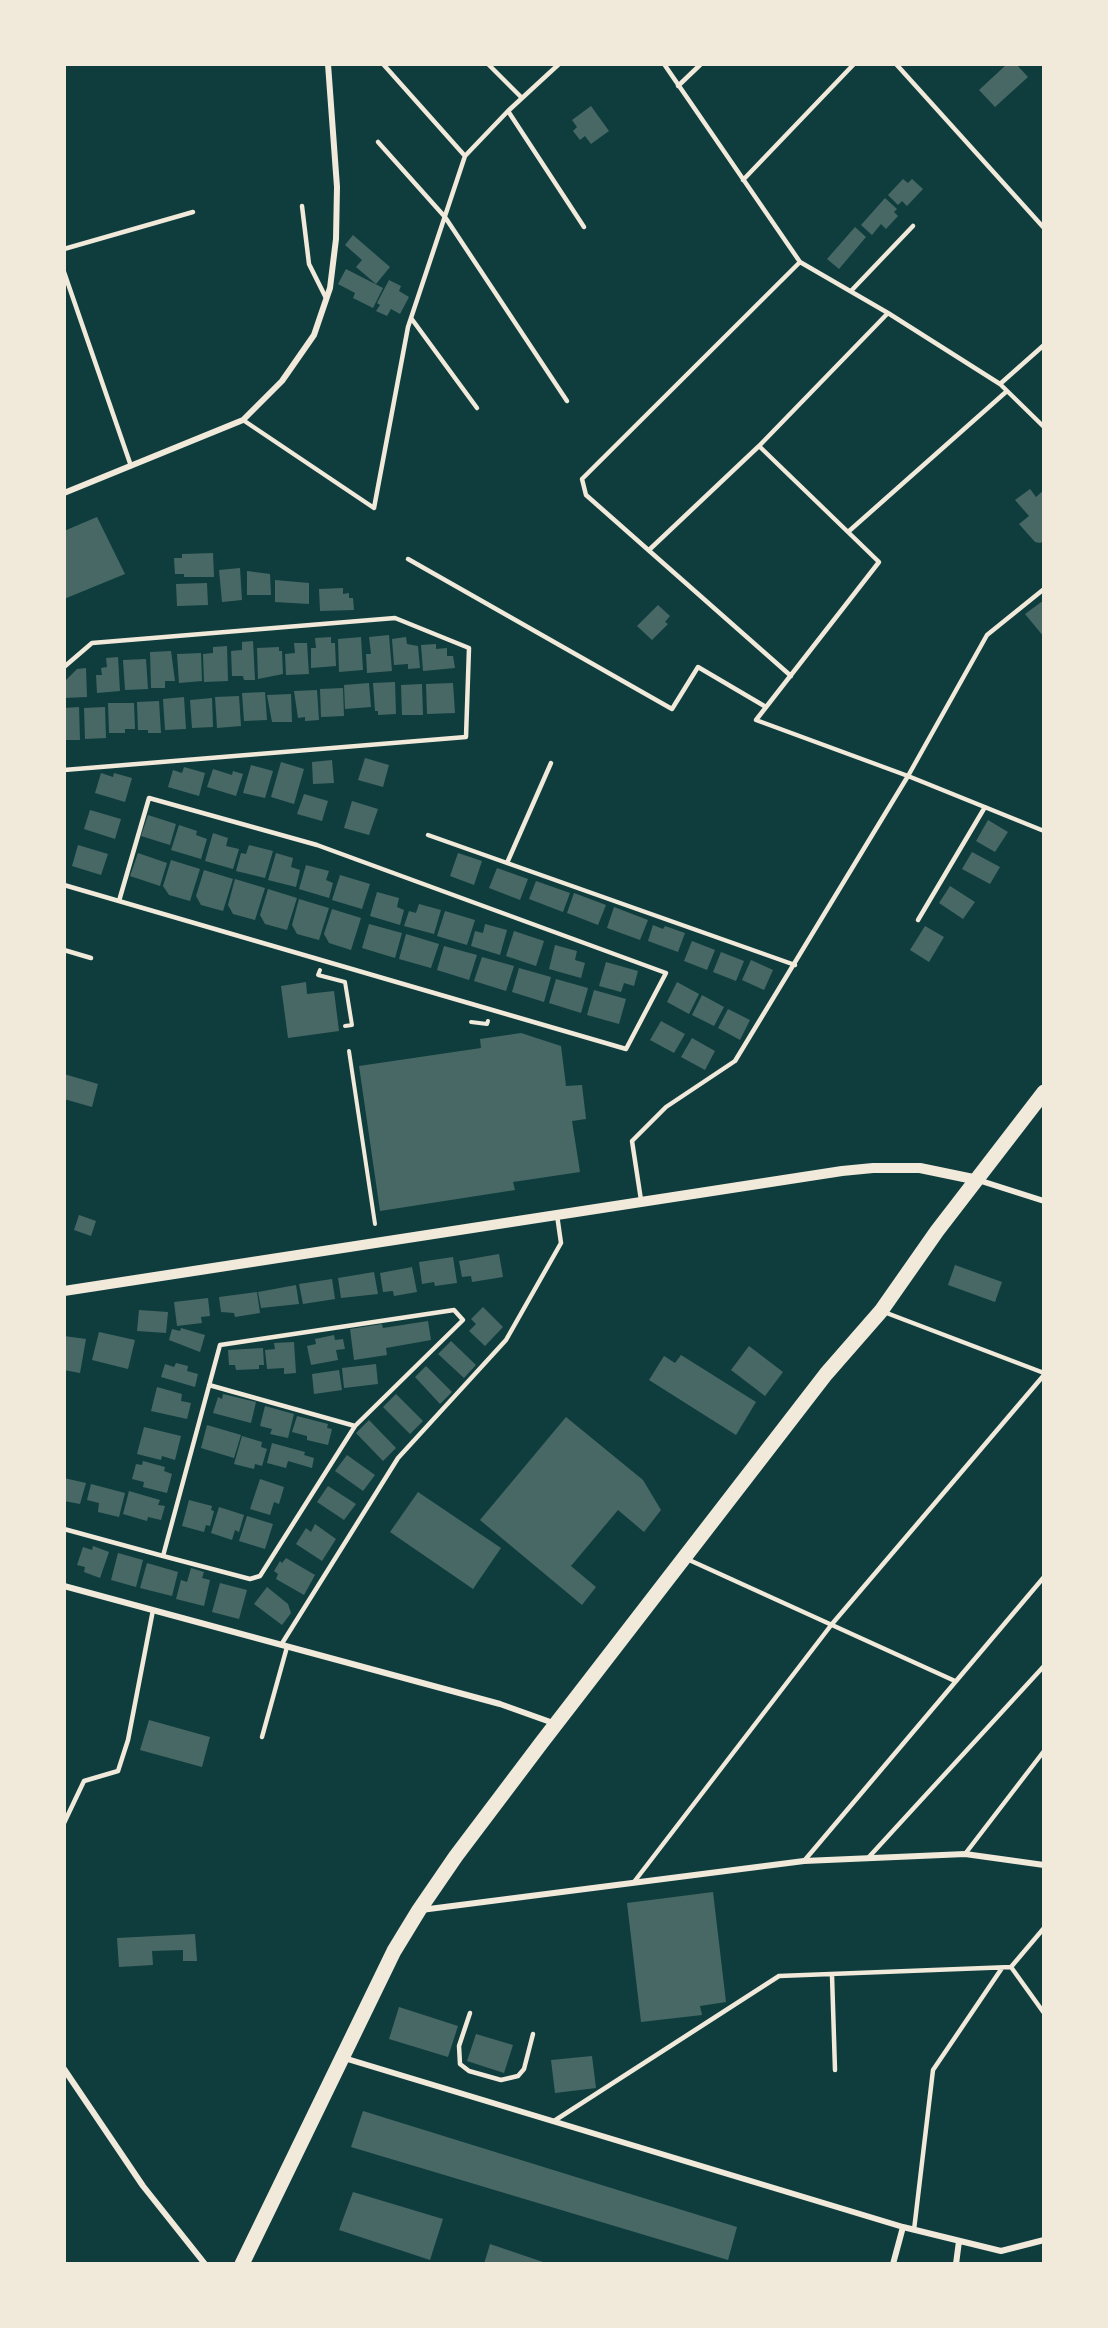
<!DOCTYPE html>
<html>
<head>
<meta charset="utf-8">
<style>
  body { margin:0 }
  #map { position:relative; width:1108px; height:2328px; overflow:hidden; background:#0f3d3e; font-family:Roboto,sans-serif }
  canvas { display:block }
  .frame { position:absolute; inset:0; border:66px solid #f1e9da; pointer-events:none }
</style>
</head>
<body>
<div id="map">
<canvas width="1108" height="2328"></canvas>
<div class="frame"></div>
</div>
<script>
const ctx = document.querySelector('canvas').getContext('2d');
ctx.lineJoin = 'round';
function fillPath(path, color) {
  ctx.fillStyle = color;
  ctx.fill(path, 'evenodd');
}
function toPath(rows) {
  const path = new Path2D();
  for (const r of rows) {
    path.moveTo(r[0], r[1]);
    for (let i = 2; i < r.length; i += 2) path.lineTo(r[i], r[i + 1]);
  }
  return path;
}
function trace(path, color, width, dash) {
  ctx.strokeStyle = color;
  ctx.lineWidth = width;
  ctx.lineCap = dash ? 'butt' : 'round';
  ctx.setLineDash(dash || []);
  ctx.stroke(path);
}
const building = toPath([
  [1007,64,1016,64,1028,77,995,107,979,90],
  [591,106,609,131,591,144,585,136,580,140,573,131,577,127,572,120],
  [903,179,908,183,912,179,923,189,907,206,902,201,898,205,888,195],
  [885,198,897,209,894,212,898,216,886,229,881,224,872,235,861,225],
  [855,227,866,237,839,269,827,259],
  [353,235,390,267,376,284,356,267,362,260,345,245],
  [346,269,383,288,373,308,353,298,355,293,338,284],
  [389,280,401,286,399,291,409,297,400,314,391,309,387,316,376,311,380,305,377,303],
  [1030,489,1036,497,1044,490,1044,541,1040,543,1035,542,1019,524,1029,516,1015,500],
  [97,517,125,574,64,599,64,531],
  [213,553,214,577,184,577,184,574,175,574,174,558,182,558,182,554],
  [240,568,242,600,222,602,219,570],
  [247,571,270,574,271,595,247,595],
  [275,580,309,583,309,604,275,602],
  [207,583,208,605,177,606,176,584],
  [343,588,343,594,349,593,349,598,353,598,354,610,320,611,319,589],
  [1044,600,1044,637,1025,614],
  [658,605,670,616,665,622,668,624,652,640,637,626],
  [389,635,392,671,367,673,366,654,371,654,369,637],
  [331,637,331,643,335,643,336,666,311,668,311,648,316,648,315,638],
  [361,637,363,670,339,672,338,639],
  [406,637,407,644,418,646,420,668,408,669,408,664,394,665,392,639],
  [253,641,255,680,244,680,243,676,232,676,231,651,242,650,242,642],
  [294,643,307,643,309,674,286,675,285,654,295,653],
  [436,644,436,649,447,648,447,656,453,656,455,668,423,671,421,645],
  [227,646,228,681,204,682,203,654,213,653,213,647],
  [279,647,279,651,282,651,283,674,258,679,257,648],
  [171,651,175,681,165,681,165,688,151,688,150,652],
  [201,653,202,681,179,683,177,654],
  [118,657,120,691,97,693,96,675,102,675,101,668,107,667,106,658],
  [146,659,148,689,125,690,123,660],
  [86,668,87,697,64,698,64,682,77,669],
  [395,682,396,714,378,715,378,711,375,711,373,683],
  [369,683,371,707,345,709,344,685],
  [453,683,455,713,427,714,426,684],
  [422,684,423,715,402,715,401,685],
  [343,688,344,716,321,717,320,689],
  [317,690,319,720,305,721,305,717,298,718,294,691],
  [265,692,267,720,244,721,242,693],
  [291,694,292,722,272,722,267,695],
  [239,696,241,726,217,728,215,697],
  [184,697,186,729,165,730,163,699],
  [212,698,213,727,192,728,190,700],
  [159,701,161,733,148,733,148,730,138,730,137,702],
  [108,703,134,703,135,729,125,729,125,733,109,733],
  [79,707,80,740,64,740,64,708],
  [105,707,106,738,85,739,84,708],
  [365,758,389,765,383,787,358,780],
  [332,760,334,783,313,784,312,762],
  [281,762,304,769,294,804,271,797],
  [251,765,273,771,265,798,243,793],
  [184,767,205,773,199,796,168,787,173,770,182,773],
  [213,769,232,775,233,771,243,774,236,796,207,787],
  [101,773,113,777,114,773,132,778,125,802,95,793],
  [304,794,328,801,322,821,297,814],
  [352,801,378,809,369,835,344,828],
  [90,810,121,819,115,839,84,829],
  [148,815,176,824,170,845,141,836],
  [988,820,1008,832,995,852,976,841],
  [179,825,197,831,196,835,207,839,201,859,171,850],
  [213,833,228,838,226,846,239,849,233,869,205,861],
  [78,845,108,854,101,875,72,866],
  [249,845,273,851,265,878,236,871,241,853,246,854],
  [972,852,1000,867,990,884,962,869],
  [138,853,167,863,160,886,130,876],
  [276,853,293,858,291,867,300,870,296,887,268,880],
  [458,853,482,861,474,885,450,876],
  [171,860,200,869,190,901,169,895,163,886],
  [306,865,329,871,326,880,333,883,329,898,299,889],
  [497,868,528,879,520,900,489,888],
  [204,870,233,879,223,911,201,905,196,896],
  [340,875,370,884,362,909,332,900],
  [235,879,265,888,255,920,233,914,228,905],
  [536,881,570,893,563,912,529,899],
  [950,886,975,902,963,919,939,903],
  [268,889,297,898,287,930,265,924,260,915],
  [377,892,399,898,397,907,404,910,400,925,370,916],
  [574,893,606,905,598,925,567,913],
  [299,899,329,908,319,940,297,934,292,925],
  [419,904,441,910,434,934,404,926,409,911,416,913],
  [614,907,648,920,640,940,607,928],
  [332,909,361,918,351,950,329,943,324,934],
  [445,911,475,920,467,945,437,936],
  [369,924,402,933,395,958,362,948],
  [485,924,507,930,500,955,471,946,475,931,483,933],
  [653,925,663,929,665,926,685,933,678,952,648,941],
  [925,926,944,937,929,962,910,950],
  [514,931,544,941,536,966,506,956],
  [406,934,439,944,431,968,399,959],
  [692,941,715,950,707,970,684,961],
  [555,945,577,951,575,960,585,963,581,978,549,969],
  [444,946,477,955,469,980,437,970],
  [721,952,744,961,736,981,713,972],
  [482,957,514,966,506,991,474,981],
  [751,960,773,970,764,990,742,980],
  [606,962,638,971,634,986,624,983,621,992,599,986],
  [519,968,551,977,544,1002,512,992],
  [556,979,588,988,581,1013,549,1003],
  [306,982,307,994,334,991,339,1031,288,1038,281,986],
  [677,982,699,994,689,1014,667,1002],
  [594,990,626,999,619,1024,587,1015],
  [702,995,724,1007,714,1026,692,1015],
  [728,1009,750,1020,740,1040,718,1028],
  [661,1021,685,1034,674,1053,650,1040],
  [521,1033,561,1046,566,1086,582,1085,586,1119,572,1121,580,1172,513,1182,515,1190,380,1211,359,1066,481,1048,480,1039],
  [692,1038,715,1051,705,1070,681,1057],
  [64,1074,98,1084,92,1107,64,1099],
  [79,1215,96,1221,91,1236,74,1230],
  [499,1254,503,1277,472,1282,471,1276,462,1277,459,1261],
  [453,1257,457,1283,435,1286,434,1282,422,1284,419,1262],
  [955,1265,1002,1282,995,1302,948,1285],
  [412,1267,417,1292,394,1296,393,1291,383,1292,380,1273],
  [374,1272,378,1294,341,1298,338,1278],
  [332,1279,335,1299,303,1304,299,1284],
  [296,1285,299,1304,261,1308,258,1292],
  [257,1292,260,1313,235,1317,234,1313,221,1312,219,1297],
  [208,1298,210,1316,201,1317,202,1323,177,1326,174,1302],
  [483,1307,503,1327,485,1346,469,1331,476,1324,471,1319],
  [139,1310,168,1312,166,1333,137,1331],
  [428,1321,431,1340,386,1348,387,1355,354,1360,350,1329,382,1324,383,1328],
  [181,1328,205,1335,200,1352,169,1340,172,1329,180,1331],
  [99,1332,135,1340,128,1369,92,1360],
  [334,1335,335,1340,343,1339,345,1349,336,1350,338,1360,311,1365,307,1346,316,1344,315,1339],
  [64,1336,86,1339,80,1373,64,1370],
  [451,1341,476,1365,464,1378,438,1354],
  [294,1342,296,1373,284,1374,284,1368,267,1369,265,1350,275,1349,274,1343],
  [749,1346,783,1372,765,1396,731,1370],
  [263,1348,264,1365,259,1365,259,1369,236,1370,235,1365,229,1365,228,1350],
  [681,1355,756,1402,736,1435,649,1380,664,1356,675,1363],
  [176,1363,188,1366,187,1371,198,1374,195,1387,161,1377,165,1364,174,1367],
  [376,1364,378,1384,344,1388,342,1368],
  [426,1366,452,1392,440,1404,415,1377],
  [339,1370,342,1390,314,1394,312,1374],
  [157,1387,182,1394,181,1401,191,1403,187,1419,151,1411],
  [223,1394,256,1402,251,1423,213,1413,218,1397,222,1399],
  [396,1394,423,1421,410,1434,383,1407],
  [265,1406,294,1414,288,1438,270,1434,272,1429,260,1426],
  [297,1416,328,1424,327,1428,332,1429,328,1445,307,1440,307,1436,292,1432],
  [566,1417,643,1480,661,1510,644,1532,618,1510,571,1566,596,1587,582,1605,480,1520],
  [369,1420,396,1448,383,1461,356,1433],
  [207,1425,241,1435,234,1458,201,1448],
  [144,1427,181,1436,175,1460,162,1456,161,1460,137,1454],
  [242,1436,262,1442,261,1447,267,1449,262,1466,255,1464,254,1469,234,1464],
  [272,1443,305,1452,304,1455,314,1458,312,1468,288,1461,286,1468,267,1463],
  [347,1455,375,1475,363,1491,335,1471],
  [143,1461,165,1467,164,1471,172,1474,167,1493,143,1487,144,1482,132,1479,136,1464,142,1465],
  [64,1478,86,1483,80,1504,64,1501],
  [260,1479,284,1487,279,1504,274,1502,270,1515,250,1509],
  [91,1484,125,1493,119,1517,98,1512,99,1503,87,1500],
  [328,1486,356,1504,344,1520,317,1502],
  [129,1491,160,1500,158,1505,165,1506,161,1520,148,1517,147,1521,123,1514],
  [418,1492,501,1548,473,1589,390,1532],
  [189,1500,212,1506,211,1510,214,1511,210,1526,206,1525,204,1532,182,1526],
  [219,1507,244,1515,239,1532,235,1530,232,1540,211,1533],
  [247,1516,273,1524,265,1549,239,1541],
  [315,1524,336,1539,322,1561,296,1544,306,1528,311,1532],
  [93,1546,109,1552,100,1578,84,1572,85,1567,77,1565,83,1547,92,1550],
  [118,1553,143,1560,136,1587,111,1580],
  [286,1558,315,1575,304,1595,276,1579,278,1574,274,1571,280,1561,282,1563],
  [147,1563,178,1572,172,1596,140,1588],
  [191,1568,204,1572,202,1578,210,1580,204,1606,176,1599,181,1580,187,1582],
  [220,1583,247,1590,239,1619,212,1612],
  [267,1587,288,1604,291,1613,282,1625,254,1604],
  [149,1720,210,1737,202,1767,140,1750],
  [713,1892,726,2002,700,2006,702,2015,641,2022,627,1903],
  [195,1934,197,1961,183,1961,183,1950,152,1951,153,1965,119,1967,117,1938],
  [399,2007,458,2026,448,2057,389,2039],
  [476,2034,513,2045,504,2073,467,2061],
  [592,2056,596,2088,555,2093,551,2060],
  [363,2111,737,2227,728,2260,351,2147],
  [353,2192,443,2219,430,2260,339,2230],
  [490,2244,546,2263,546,2264,484,2264]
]);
const path = toPath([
  [320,970,318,975,345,982,352,1025,345,1026],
  [471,1022,487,1024,488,1021],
  [349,1051,375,1224]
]);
const service = toPath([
  [383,64,465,156],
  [488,64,522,98],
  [664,64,800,262,888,313,1000,384,1044,427],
  [896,64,1044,228],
  [678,86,701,64],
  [508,111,584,227],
  [378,142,445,217,567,401],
  [743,180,854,64],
  [302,206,309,264,326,298],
  [64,249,193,212],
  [64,272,131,466],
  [851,291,913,226],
  [411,318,477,408],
  [1000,384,1044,345],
  [243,420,374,508,408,327,465,156,508,111,559,64],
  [759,446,879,562,756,720,908,776,1044,831],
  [848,532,1007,391],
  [649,550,759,446,888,313],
  [408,559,672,709,698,667,766,707],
  [64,667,92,643,395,618,469,648,466,737,64,770],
  [791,676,586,495,582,479,800,262],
  [428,835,795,965],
  [507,863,551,763],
  [64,885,626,1049,666,973,317,845,149,798,119,901],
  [918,920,985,807],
  [64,950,91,958],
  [641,1200,632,1141,666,1107,735,1061,908,776,987,635,1044,589],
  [884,1312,1044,1373],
  [209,1385,355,1426],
  [64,1529,163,1556,250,1579,260,1576,355,1426,463,1320,454,1310,220,1345,163,1556],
  [687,1559,955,1681],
  [281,1645,398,1458,506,1340,561,1243,557,1215],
  [262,1737,287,1647],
  [64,1823,84,1781,118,1771,128,1740,153,1610],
  [965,1854,1044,1751],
  [868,1858,1044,1666],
  [804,1861,1044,1577],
  [634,1882,832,1624,1044,1375],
  [1011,1967,1044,1928],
  [832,1975,835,2070],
  [470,2013,459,2046,460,2064,469,2071,501,2080,518,2076,524,2069,533,2034],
  [554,2121,779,1976,1011,1967,1044,2013],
  [914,2230,933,2070,1002,1968]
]);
const minor = toPath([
  [64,493,243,420,282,381,314,335,330,288,336,239,337,187,328,64],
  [978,1180,1044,1201],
  [64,1586,500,1704,556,1724],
  [421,1910,804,1861,965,1854,1044,1865],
  [344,2058,903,2227,1001,2251,1044,2240],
  [64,2069,143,2186,205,2264],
  [893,2264,903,2227],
  [956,2264,959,2241]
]);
const tertiary = toPath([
  [64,1291,842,1171,873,1168,920,1168,978,1180]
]);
const primary = toPath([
  [242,2264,394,1951,419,1910,456,1856,542,1742,826,1374,881,1311,937,1231,1044,1092]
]);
fillPath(building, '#486865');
trace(path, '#f1e9da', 4);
trace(service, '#f1e9da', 4.5);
trace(minor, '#f1e9da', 6);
trace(tertiary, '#f1e9da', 10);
trace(primary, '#f1e9da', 15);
</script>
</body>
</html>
